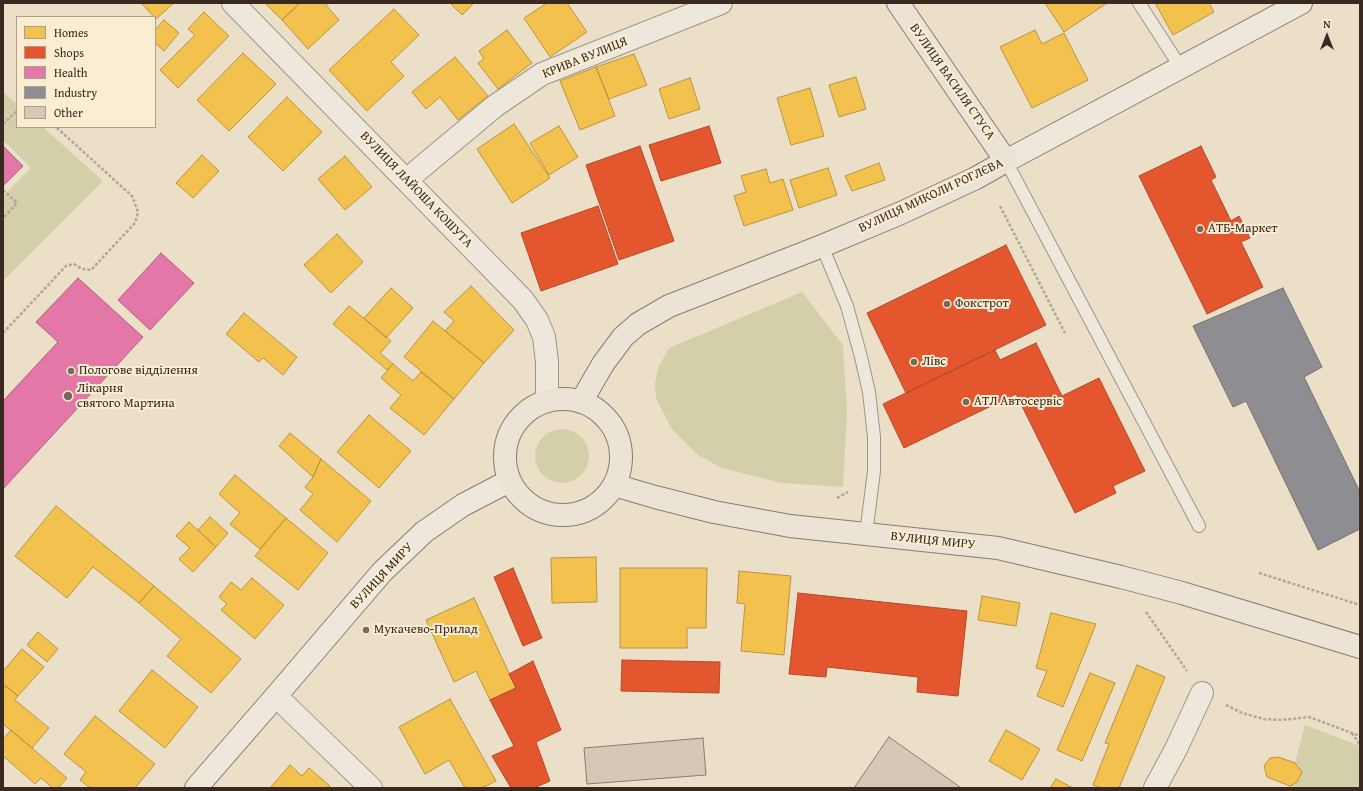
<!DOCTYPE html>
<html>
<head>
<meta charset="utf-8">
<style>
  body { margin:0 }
  #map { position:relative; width:1363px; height:791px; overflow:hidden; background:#ebdfc8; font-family:"Gentium Book Plus",serif }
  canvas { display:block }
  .frame { position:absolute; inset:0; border:4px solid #392921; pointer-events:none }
  .legend { position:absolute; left:16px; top:16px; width:140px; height:112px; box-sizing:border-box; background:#fbedd2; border:1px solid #ad9f8b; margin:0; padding:5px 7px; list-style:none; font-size:12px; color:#392921 }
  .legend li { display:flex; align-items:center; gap:8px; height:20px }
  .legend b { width:20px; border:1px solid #ad9f8b }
  .north { position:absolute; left:1307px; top:16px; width:40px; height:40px; -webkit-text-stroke:3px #fbedd2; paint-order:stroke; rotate:0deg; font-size:11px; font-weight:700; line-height:16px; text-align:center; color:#392921 }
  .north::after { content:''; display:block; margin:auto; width:14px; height:18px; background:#392921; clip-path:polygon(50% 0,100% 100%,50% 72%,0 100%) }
</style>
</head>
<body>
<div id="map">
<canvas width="1363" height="791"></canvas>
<div class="frame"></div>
<ul class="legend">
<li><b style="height:11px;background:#f2c14e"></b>Homes</li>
<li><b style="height:11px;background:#e4572e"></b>Shops</li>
<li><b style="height:11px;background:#e377a8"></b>Health</li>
<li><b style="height:11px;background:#8d8d92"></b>Industry</li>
<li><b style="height:11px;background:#d8c7b6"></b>Other</li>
</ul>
<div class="north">N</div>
</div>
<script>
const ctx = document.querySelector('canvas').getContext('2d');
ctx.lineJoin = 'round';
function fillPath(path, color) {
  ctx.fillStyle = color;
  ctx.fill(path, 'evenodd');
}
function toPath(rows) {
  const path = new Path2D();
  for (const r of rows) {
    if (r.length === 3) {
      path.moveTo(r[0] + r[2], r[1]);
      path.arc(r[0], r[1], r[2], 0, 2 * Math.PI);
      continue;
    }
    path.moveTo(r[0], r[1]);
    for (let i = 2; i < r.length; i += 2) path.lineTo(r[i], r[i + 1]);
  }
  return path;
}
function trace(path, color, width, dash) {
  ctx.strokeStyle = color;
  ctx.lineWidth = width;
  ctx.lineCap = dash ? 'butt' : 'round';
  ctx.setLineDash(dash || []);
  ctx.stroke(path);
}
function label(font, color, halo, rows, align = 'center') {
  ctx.font = font + ' "Gentium Book Plus",serif';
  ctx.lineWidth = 4;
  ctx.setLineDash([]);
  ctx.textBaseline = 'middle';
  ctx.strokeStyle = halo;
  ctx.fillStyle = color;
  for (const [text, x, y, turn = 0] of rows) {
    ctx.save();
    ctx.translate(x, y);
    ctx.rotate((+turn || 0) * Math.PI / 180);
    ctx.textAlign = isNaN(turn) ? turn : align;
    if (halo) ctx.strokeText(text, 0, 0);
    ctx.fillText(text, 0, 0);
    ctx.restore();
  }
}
const green = toPath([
  [3,92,17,104,17,127,43,127,103,181,3,281,3,196,31,168,3,140],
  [802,292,843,345,847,411,843,487,782,483,722,468,698,455,672,429,656,399,655,383,659,366,669,348],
  [562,456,27],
  [1305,725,1360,746,1360,788,1289,788,1289,785,1267,777,1264,766,1270,758,1278,757,1295,762]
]);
const homes = toPath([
  [141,3,174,3,156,19,141,3],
  [265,3,300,3,282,20,265,3],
  [300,3,328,3,326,5,339,20,308,49,282,20,300,3],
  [450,3,474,3,462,15,450,3],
  [547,3,567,3,587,32,550,57,524,18,547,3],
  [1045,3,1107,3,1064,32,1045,3],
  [1155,3,1209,3,1214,12,1173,35,1155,3],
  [394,9,419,35,391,62,404,76,367,111,329,70,394,9],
  [204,12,229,36,178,88,160,70,195,35,188,29,204,12],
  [164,20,179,33,164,51,155,43,155,30,164,20],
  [507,30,532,63,498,89,478,63,484,59,479,51,507,30],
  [1035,30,1042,44,1064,33,1088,80,1032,108,1000,47,1035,30],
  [243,53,276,84,229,131,197,100,243,53],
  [634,54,647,85,609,99,596,67,634,54],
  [455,57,488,96,458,120,440,97,426,109,412,92,455,57],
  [596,67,615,116,580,130,560,81,596,67],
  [856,77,866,109,839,117,829,85,856,77],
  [690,78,700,109,669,119,659,89,690,78],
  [810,88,824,136,791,145,777,98,810,88],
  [287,97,322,132,283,171,248,137,287,97],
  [514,124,550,178,512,203,477,149,514,124],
  [559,126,578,157,549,175,530,143,559,126],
  [202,155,219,171,193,198,176,183,202,155],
  [345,156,372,187,345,210,318,179,345,156],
  [879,163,885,180,852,191,845,176,879,163],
  [828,168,837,195,799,208,790,180,828,168],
  [766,169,770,183,783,179,793,210,744,226,734,196,746,192,741,176,766,169],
  [337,234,363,262,331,293,304,265,337,234],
  [471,286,514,330,484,363,445,331,454,321,444,312,471,286],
  [391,288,413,308,386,338,364,318,391,288],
  [349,306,391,341,380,353,393,364,387,370,333,324,349,306],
  [244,313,297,357,283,375,263,358,259,362,226,334,244,313],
  [433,321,484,363,454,399,404,357,433,321],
  [393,364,413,381,421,372,454,399,424,435,390,408,401,395,381,378,393,364],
  [369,415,411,451,379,488,337,452,369,415],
  [290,433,321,459,313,477,279,446,290,433],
  [321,459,371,501,337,542,300,510,313,494,305,487,313,477,321,459],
  [235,475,286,518,260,549,230,524,240,513,219,494,235,475],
  [56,506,154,586,139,603,93,567,67,598,15,556,56,506],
  [210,517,228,533,216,547,198,530,210,517],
  [286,518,328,553,298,590,255,556,286,518],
  [189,522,216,547,193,572,179,559,190,548,176,536,189,522],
  [596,557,597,602,552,603,551,558,596,557],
  [620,568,707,568,706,628,687,628,687,648,620,648,620,568],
  [739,571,791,576,784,655,741,651,745,604,737,603,739,571],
  [252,578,284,605,255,639,221,610,227,604,219,597,231,582,241,590,252,578],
  [154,586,241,659,211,693,167,656,181,639,139,603,154,586],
  [982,596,1020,603,1016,626,978,620,982,596],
  [474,598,516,688,490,700,476,671,454,682,426,620,474,598],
  [1051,613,1096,624,1063,707,1037,696,1047,671,1036,668,1051,613],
  [38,632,58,649,47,662,27,645,38,632],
  [22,649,44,667,18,696,3,684,3,671,22,649],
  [1137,665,1165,677,1119,788,1101,788,1093,785,1109,744,1105,743,1137,665],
  [152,670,198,707,165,748,119,711,152,670],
  [1090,673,1115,683,1082,761,1057,750,1090,673],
  [6,686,18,696,15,700,49,728,32,748,3,724,3,690,6,686],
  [450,699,496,781,482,788,465,788,449,760,425,774,399,727,450,699],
  [95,716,155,764,135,788,90,788,80,780,86,772,64,754,95,716],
  [11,730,67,778,58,788,53,788,41,778,35,784,3,756,3,739,11,730],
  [1006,730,1040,749,1022,780,989,761,1006,730],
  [1278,757,1295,763,1302,772,1297,782,1290,786,1267,777,1264,766,1270,758,1278,757],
  [290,765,302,776,309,768,330,786,328,788,270,788,290,765],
  [1056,779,1073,788,1050,788,1056,779]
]);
const shops = toPath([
  [709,126,721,163,661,181,649,145,709,126],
  [640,146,674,241,619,260,586,165,640,146],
  [1201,146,1216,177,1211,180,1231,221,1239,216,1250,238,1241,242,1263,287,1207,314,1139,176,1201,146],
  [598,206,618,264,541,291,521,233,598,206],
  [1006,245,1046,325,906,393,867,313,1006,245],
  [1036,343,1062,396,1099,378,1145,471,1113,486,1116,493,1075,513,1016,394,904,448,883,404,995,350,1000,360,1036,343],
  [513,568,542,638,523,646,494,577,513,568],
  [798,593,967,611,958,696,917,692,918,677,827,667,826,677,789,674,798,593],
  [622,660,720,662,719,693,621,691,622,660],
  [533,661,561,730,536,742,550,781,534,788,511,788,492,756,514,746,490,700,516,688,509,674,533,661]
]);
const health = toPath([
  [3,146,23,166,3,186,3,146],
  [161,253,194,283,150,330,118,300,161,253],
  [78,278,143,337,3,489,3,401,58,342,36,322,78,278]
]);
const industry = toPath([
  [1283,288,1322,367,1304,377,1360,492,1360,529,1318,550,1246,401,1233,407,1193,326,1283,288]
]);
const building = toPath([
  [889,737,960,787,959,788,854,788,889,737],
  [703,738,706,775,587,784,584,748,703,738]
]);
const path = toPath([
  [3,124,17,111],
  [3,190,17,203,3,218],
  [1000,206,1065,333],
  [3,333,66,266,74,264,82,269,91,270,135,223,138,212,132,196,56,127],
  [837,498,848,492],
  [1259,573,1360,605],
  [1146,612,1187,671],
  [1226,705,1242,713,1264,719,1282,720,1309,717,1360,736],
  [1352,733,1360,745]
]);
const lane = toPath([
  [1139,3,1181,68],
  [1006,161,1199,526],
  [822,246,847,306,861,357,869,392,874,437,874,471,866,534]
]);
const street = toPath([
  [233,3,523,300,537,320,544,337,547,362,547,401],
  [407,181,417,171,495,106,542,74,721,3],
  [276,696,371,788],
  [1155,788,1176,749,1202,693]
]);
const secondary = toPath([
  [1006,161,1301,3],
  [196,788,276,696,382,572,424,532,463,505,509,481]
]);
const primary = toPath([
  [563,457,58],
  [581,402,603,364,623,337,638,324,669,306,822,246,901,213,976,178,1006,161,898,3],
  [614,485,655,497,714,512,790,526,998,548,1121,577,1182,593,1360,647]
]);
const markers = [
  [1200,229,4,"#77695b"],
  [947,304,4,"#77695b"],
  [914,362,4,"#77695b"],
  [71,371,4,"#77695b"],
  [68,396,5,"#77695b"],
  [966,402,4,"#77695b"],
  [366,630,4,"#77695b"]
];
const streetNames = [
  ["КРИВА ВУЛИЦЯ",585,58,-22],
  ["ВУЛИЦЯ ВАСИЛЯ СТУСА",952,82,55],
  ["ВУЛИЦЯ ЛАЙОША КОШУТА",416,190,46],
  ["ВУЛИЦЯ МИКОЛИ РОГЛЄВА",931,196,-25],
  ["ВУЛИЦЯ МИРУ",933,541,6],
  ["ВУЛИЦЯ МИРУ",382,576,-47]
];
const poiNames = [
  ["АТБ-Маркет",1208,229],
  ["Фокстрот",955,304],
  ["Лівс",922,362],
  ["Пологове відділення",79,371],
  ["Лікарня",77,389],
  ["святого Мартина",77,404],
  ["АТЛ Автосервіс",974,402],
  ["Мукачево-Прилад",374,630]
];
fillPath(green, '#d3d0a9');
fillPath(homes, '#f2c14e');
trace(homes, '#ba9340', 1);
fillPath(shops, '#e4572e');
trace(shops, '#b1492a', 1);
fillPath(health, '#e377a8');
trace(health, '#b06080', 1);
fillPath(industry, '#8d8d92');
trace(industry, '#746f70', 1);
fillPath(building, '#d8c7b6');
trace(building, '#857d71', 1);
trace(lane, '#9d9587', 14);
trace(street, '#9d9587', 24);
trace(secondary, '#857d71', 24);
trace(primary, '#857d71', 24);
trace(path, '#ada79e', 2.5, [3, 2]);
trace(lane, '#eee8dc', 12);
trace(street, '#eee8dc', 22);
trace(secondary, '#eee8dc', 22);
trace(primary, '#eae3d6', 22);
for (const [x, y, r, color] of markers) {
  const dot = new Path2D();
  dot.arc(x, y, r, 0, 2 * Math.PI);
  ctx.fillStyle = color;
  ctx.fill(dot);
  trace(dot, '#fbedd2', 1.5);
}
label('13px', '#392921', '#fbedd2', streetNames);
label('13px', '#392921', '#fbedd2', poiNames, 'left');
</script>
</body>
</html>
